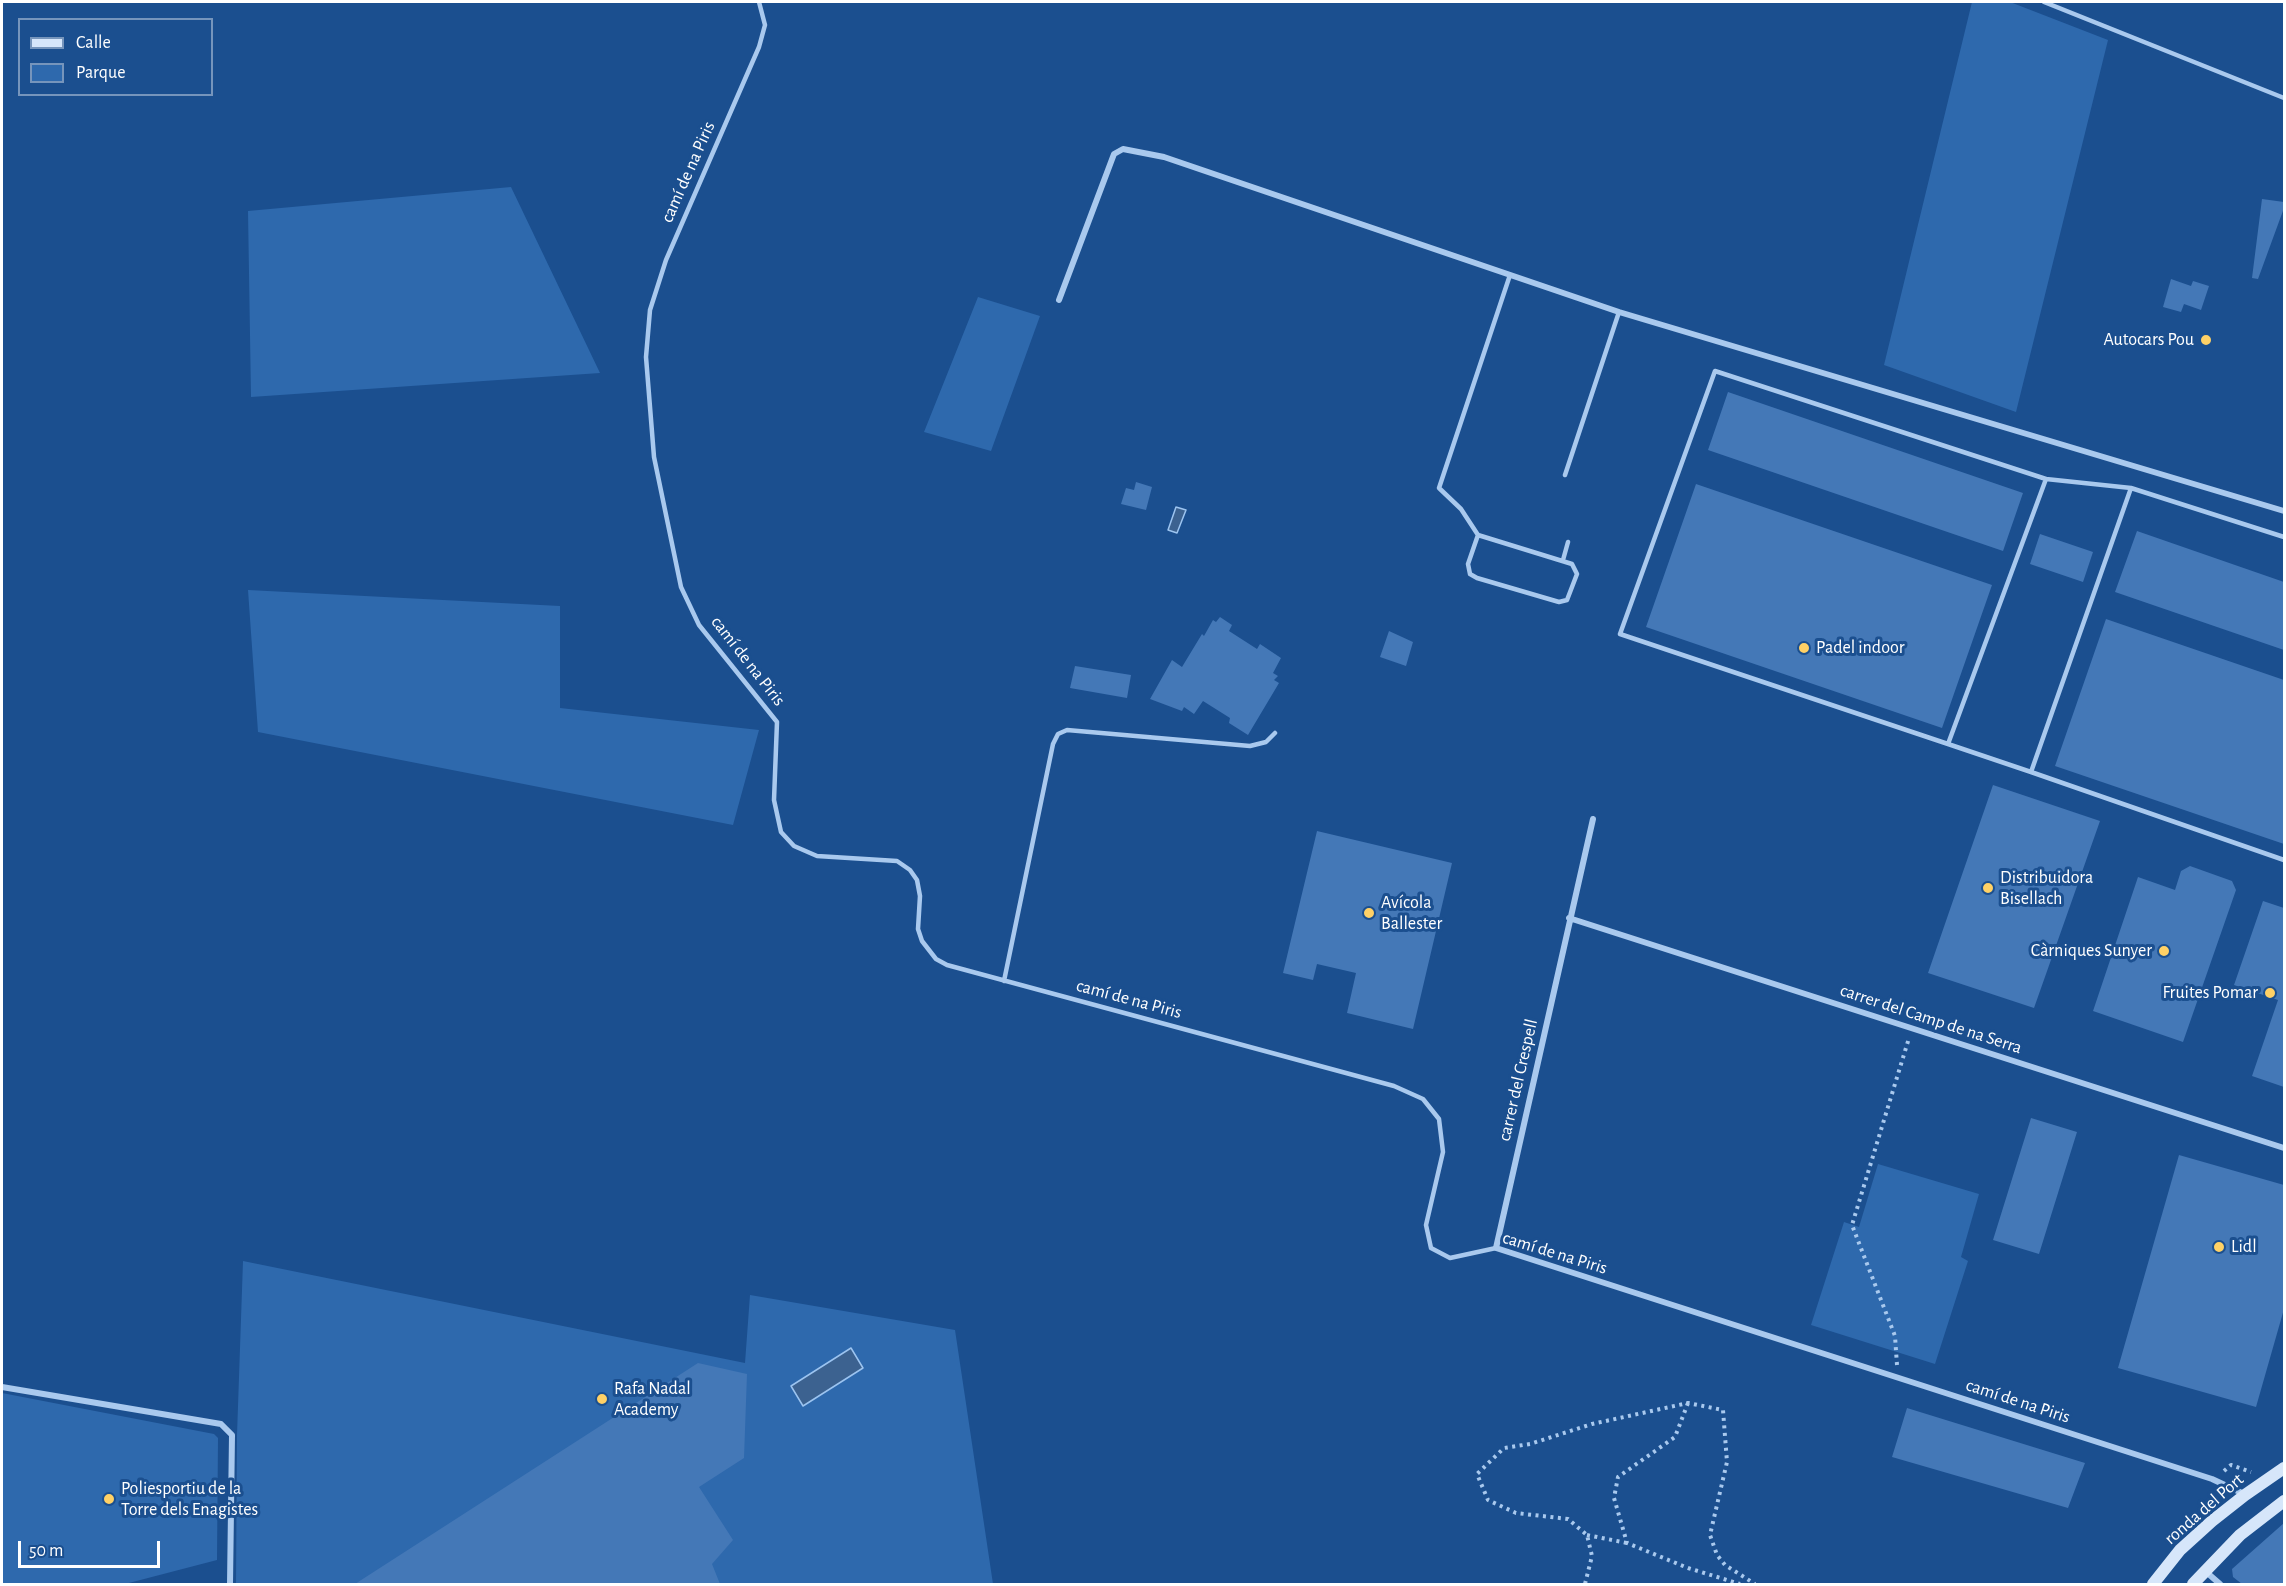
<!DOCTYPE html>
<html>
<head>
<meta charset="utf-8">
<style>
  body { margin:0 }
  #map { position:relative; width:2286px; height:1586px; overflow:hidden; background:#1b4f8f; font-family:"Alegreya Sans",sans-serif }
  canvas { display:block }
  .frame { position:absolute; inset:0; border:3px solid #fff; pointer-events:none }
  .legend { position:absolute; left:18px; top:18px; width:195px; height:78px; box-sizing:border-box; background:#1b4f8f; border:2px solid #7695bc; margin:0; padding:8px 10px; list-style:none; font-size:18px; color:#fff }
  .legend li { display:flex; align-items:center; gap:12px; height:30px }
  .legend b { width:30px; border:2px solid #7695bc }
  .scale { position:absolute; left:18px; top:1541px; width:142px; height:27px; box-sizing:border-box; border:3px solid #fff; border-top:0; padding-left:8px; font-size:18px; line-height:21px; white-space:nowrap; color:#fff; -webkit-text-stroke:4px #1b4f8f; paint-order:stroke }
</style>
</head>
<body>
<div id="map">
<canvas width="2286" height="1586"></canvas>
<div class="frame"></div>
<ul class="legend">
<li><b style="height:8px;background:#d6e6fa"></b>Calle</li>
<li><b style="height:16px;background:#2e69ad"></b>Parque</li>
</ul>
<div class="scale">50 m</div>
</div>
<script>
const ctx = document.querySelector('canvas').getContext('2d');
ctx.lineJoin = 'round';
function fillPath(path, color) {
  ctx.fillStyle = color;
  ctx.fill(path, 'evenodd');
}
function toPath(rows) {
  const path = new Path2D();
  for (const r of rows) {
    path.moveTo(r[0], r[1]);
    for (let i = 2; i < r.length; i += 2) path.lineTo(r[i], r[i + 1]);
  }
  return path;
}
function trace(path, color, width, dash) {
  ctx.strokeStyle = color;
  ctx.lineWidth = width;
  ctx.lineCap = dash ? 'butt' : 'round';
  ctx.setLineDash(dash || []);
  ctx.stroke(path);
}
function label(font, color, halo, rows, align = 'center') {
  ctx.font = font + ' "Alegreya Sans",sans-serif';
  ctx.lineWidth = 6;
  ctx.setLineDash([]);
  ctx.textBaseline = 'middle';
  ctx.strokeStyle = halo;
  ctx.fillStyle = color;
  for (const [text, x, y, turn = 0] of rows) {
    ctx.save();
    ctx.translate(x, y);
    ctx.rotate((+turn || 0) * Math.PI / 180);
    ctx.textAlign = isNaN(turn) ? turn : align;
    if (halo) ctx.strokeText(text, 0, 0);
    ctx.fillText(text, 0, 0);
    ctx.restore();
  }
}
const green = toPath([
  [1972,2,2010,2,2108,40,2016,412,1884,365],
  [511,187,600,373,251,397,248,211],
  [978,297,1040,316,991,451,924,432],
  [248,590,560,606,560,708,759,730,733,825,258,732],
  [1878,1164,1979,1194,1961,1257,1968,1261,1935,1364,1811,1325,1844,1222,1859,1227],
  [243,1261,745,1363,750,1295,955,1330,993,1584,236,1584,237,1435],
  [2,1393,214,1434,218,1438,217,1560,125,1584,2,1584]
]);
const water = toPath([
  [1176,507,1186,510,1177,533,1168,530,1176,507],
  [851,1348,863,1368,803,1406,791,1386,851,1348]
]);
const building = toPath([
  [2262,199,2284,202,2284,208,2258,279,2252,278],
  [2171,279,2191,286,2193,281,2209,286,2201,310,2184,304,2181,312,2163,307],
  [1728,392,2023,493,2003,551,1708,450],
  [1136,482,1152,487,1146,510,1121,504,1126,488,1134,490],
  [1696,484,1992,585,1942,728,1646,627],
  [2137,531,2284,582,2284,650,2115,592],
  [2040,534,2093,552,2083,582,2030,564],
  [1220,617,1232,625,1229,631,1257,649,1260,644,1281,658,1273,673,1278,676,1274,680,1279,683,1248,735,1229,723,1230,718,1203,701,1194,714,1184,707,1182,711,1150,699,1172,660,1182,667,1202,634,1204,636,1213,620,1216,622],
  [2106,619,2284,680,2284,844,2055,766],
  [1389,631,1413,642,1406,666,1380,657],
  [1075,666,1131,675,1127,698,1070,688],
  [1993,785,2100,821,2034,1008,1928,973],
  [1317,831,1452,863,1413,1029,1347,1013,1356,973,1317,964,1313,980,1283,973],
  [2190,866,2232,881,2236,890,2183,1042,2093,1011,2138,877,2175,890,2181,871],
  [2263,901,2284,908,2284,1087,2252,1076,2278,1000,2234,985],
  [2031,1118,2077,1132,2039,1254,1993,1240],
  [2179,1155,2284,1185,2284,1309,2256,1407,2118,1368],
  [698,1363,747,1374,744,1458,699,1487,733,1540,712,1564,720,1584,355,1584],
  [1907,1408,2085,1463,2068,1508,1892,1457],
  [2284,1523,2284,1584,2242,1584,2233,1577,2232,1569]
]);
const path = toPath([
  [1897,1365,1895,1336,1852,1225,1909,1038],
  [1688,1403,1675,1437,1618,1477,1614,1498,1627,1543,1688,1568,1740,1584],
  [2224,1471,2231,1465,2251,1472],
  [1587,1535,1627,1543],
  [1585,1584,1592,1556,1587,1535,1568,1519,1516,1513,1488,1500,1477,1474,1504,1448,1530,1444,1592,1424,1688,1403,1723,1410,1727,1462,1710,1535,1717,1555,1725,1565,1755,1584]
]);
const service = toPath([
  [759,2,765,25,759,47,666,260,650,310,646,357,654,457,681,587,699,625,777,722,774,800,781,832,794,846,817,856,897,861,910,870,917,880,920,896,918,929,922,941,936,959,947,965,1394,1086,1423,1099,1439,1119,1443,1152,1426,1225,1431,1248,1450,1258,1496,1248],
  [2044,2,2284,98],
  [1565,475,1619,312],
  [1478,535,1572,564,1577,574,1567,600,1559,602,1477,578,1470,574,1468,564,1478,535,1461,509,1439,488,1510,275],
  [2284,537,2131,488,2031,772,2284,860],
  [1563,560,1568,542],
  [1948,744,1620,634,1715,371,2046,479],
  [2031,772,1948,744,2046,479,2131,488],
  [1004,981,1053,744,1058,734,1067,730,1250,746,1266,742,1275,733]
]);
const minor = toPath([
  [1059,300,1114,154,1123,149,1164,157,1619,312,2284,511],
  [1593,819,1496,1248,2212,1479,2244,1494],
  [1569,918,2284,1148],
  [2,1387,221,1424,232,1435,230,1584],
  [2205,1571,2220,1584]
]);
const secondary = toPath([
  [2153,1584,2180,1550,2212,1521,2245,1495,2284,1468],
  [2193,1584,2240,1535,2284,1501]
]);
const markers = [
  [2206,340,6,"#ffd166"],
  [1804,648,6,"#ffd166"],
  [1988,888,6,"#ffd166"],
  [1369,913,6,"#ffd166"],
  [2164,951,6,"#ffd166"],
  [2270,993,6,"#ffd166"],
  [2219,1247,6,"#ffd166"],
  [602,1399,6,"#ffd166"],
  [109,1499,6,"#ffd166"]
];
const streetNames = [
  ["camí de na Piris",688,172,-66],
  ["camí de na Piris",748,661,52],
  ["camí de na Piris",1129,999,15],
  ["carrer del Camp de na Serra",1931,1019,18],
  ["carrer del Crespell",1518,1080,-77],
  ["camí de na Piris",1555,1253,17],
  ["camí de na Piris",2018,1401,18],
  ["ronda del Port",2204,1509,-41]
];
const poiNames = [
  ["Autocars Pou",2194,340,"right"],
  ["Padel indoor",1816,648],
  ["Distribuidora",2000,878],
  ["Bisellach",2000,899],
  ["Avícola",1381,903],
  ["Ballester",1381,924],
  ["Càrniques Sunyer",2152,951,"right"],
  ["Fruites Pomar",2258,993,"right"],
  ["Lidl",2231,1247],
  ["Rafa Nadal",614,1389],
  ["Academy",614,1410],
  ["Poliesportiu de la",121,1489],
  ["Torre dels Enagistes",121,1510]
];
fillPath(green, '#2e69ad');
fillPath(water, '#3c6290');
trace(water, '#9cc4f0', 1.5);
fillPath(building, '#4478b7');
trace(path, '#a9c9ee', 4, [3, 4.5]);
trace(service, '#a9c9ee', 4.5);
trace(minor, '#a9c9ee', 6);
trace(secondary, '#d6e6fa', 12);
for (const [x, y, r, color] of markers) {
  const dot = new Path2D();
  dot.arc(x, y, r, 0, 2 * Math.PI);
  ctx.fillStyle = color;
  ctx.fill(dot);
  trace(dot, '#1b4f8f', 2);
}
label('18px', '#fff', '#1b4f8f', streetNames);
label('18px', '#fff', '#1b4f8f', poiNames, 'left');
</script>
</body>
</html>
